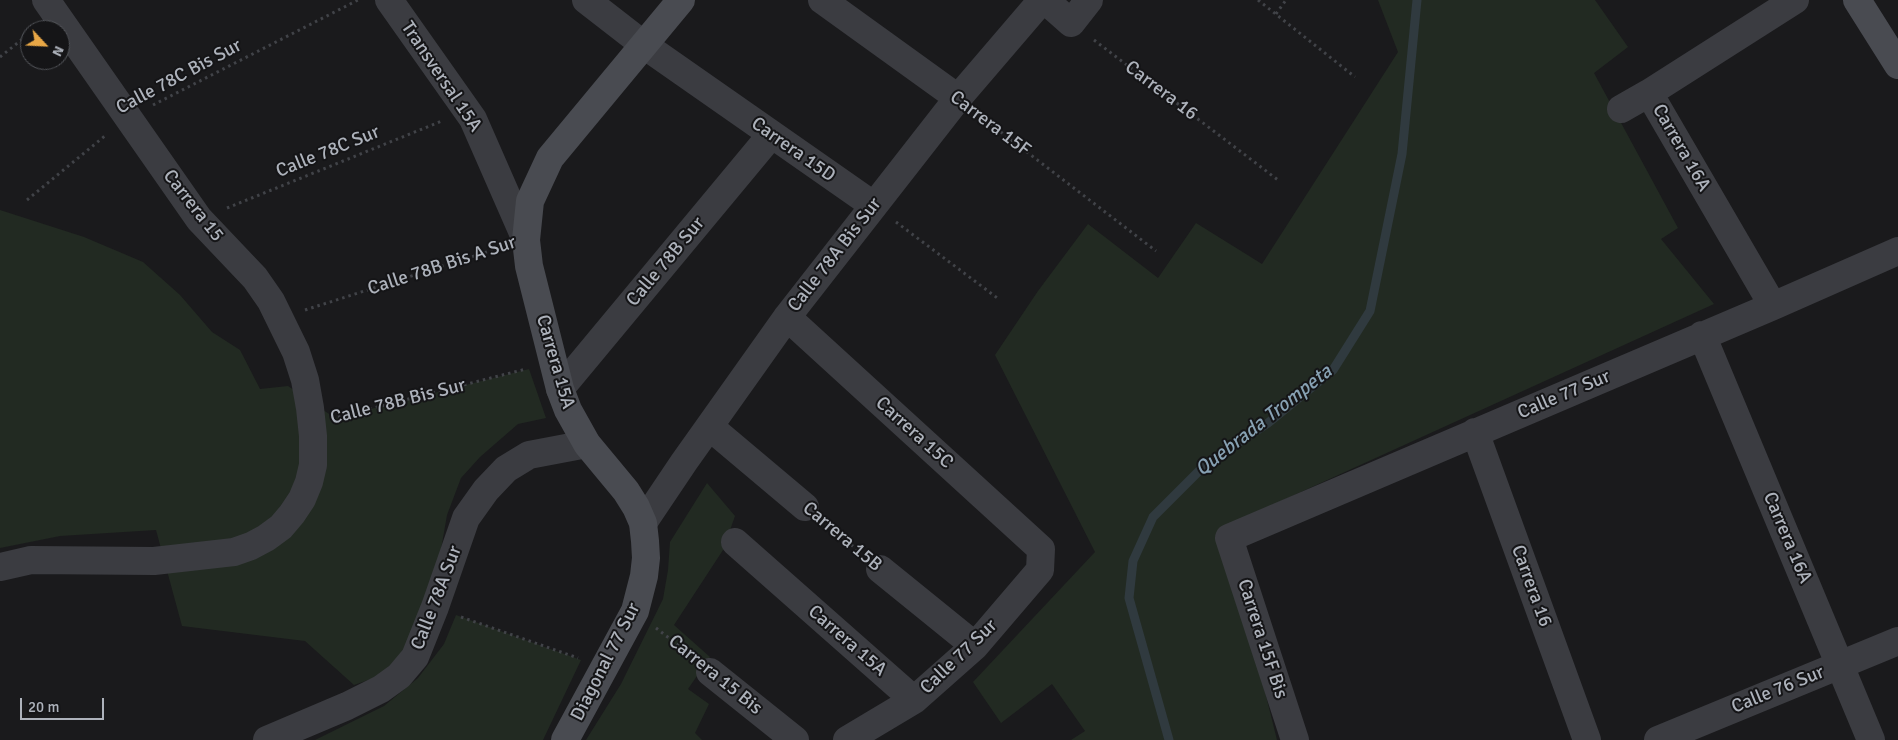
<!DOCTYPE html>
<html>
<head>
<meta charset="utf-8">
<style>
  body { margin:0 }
  #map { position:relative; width:1898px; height:740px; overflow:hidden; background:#1a1a1c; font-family:Signika,sans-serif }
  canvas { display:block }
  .north { position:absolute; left:20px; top:20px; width:50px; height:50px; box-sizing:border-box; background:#151517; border:1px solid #525459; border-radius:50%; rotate:115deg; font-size:14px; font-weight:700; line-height:20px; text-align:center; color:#adb2bb }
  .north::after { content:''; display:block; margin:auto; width:18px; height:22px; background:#e8a746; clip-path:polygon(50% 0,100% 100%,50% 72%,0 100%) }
  .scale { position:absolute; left:20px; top:698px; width:84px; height:22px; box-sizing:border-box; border:2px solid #adb2bb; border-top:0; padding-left:6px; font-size:15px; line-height:18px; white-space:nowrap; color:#adb2bb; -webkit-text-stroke:4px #151517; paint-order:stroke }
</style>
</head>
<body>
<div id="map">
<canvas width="1898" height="740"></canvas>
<div class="north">N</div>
<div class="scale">20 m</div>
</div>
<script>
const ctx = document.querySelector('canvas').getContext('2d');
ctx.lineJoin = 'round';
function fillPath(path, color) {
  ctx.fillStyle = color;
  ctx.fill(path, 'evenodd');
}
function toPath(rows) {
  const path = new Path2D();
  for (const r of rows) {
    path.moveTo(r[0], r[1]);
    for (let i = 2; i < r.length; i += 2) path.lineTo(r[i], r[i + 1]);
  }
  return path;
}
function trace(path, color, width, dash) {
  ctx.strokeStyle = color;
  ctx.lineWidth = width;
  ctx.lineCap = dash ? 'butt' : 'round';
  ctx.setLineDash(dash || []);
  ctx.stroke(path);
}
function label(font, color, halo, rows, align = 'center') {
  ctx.font = font + ' Signika,sans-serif';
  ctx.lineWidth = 4;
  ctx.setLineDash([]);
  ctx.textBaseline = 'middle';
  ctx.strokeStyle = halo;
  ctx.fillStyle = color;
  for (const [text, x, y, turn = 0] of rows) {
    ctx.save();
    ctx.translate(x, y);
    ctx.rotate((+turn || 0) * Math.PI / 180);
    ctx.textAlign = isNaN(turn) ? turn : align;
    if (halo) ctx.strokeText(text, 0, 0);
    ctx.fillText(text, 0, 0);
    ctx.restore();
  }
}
const green = toPath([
  [1378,0,1595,0,1628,47,1594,73,1678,228,1661,239,1714,304,1224,527,1277,740,1071,740,1085,731,1052,684,1001,723,973,682,1095,552,995,355,1038,291,1088,224,1158,278,1196,223,1262,264,1398,52],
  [0,210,84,237,143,262,180,295,212,332,240,350,260,389,288,386,335,418,529,369,546,418,518,424,480,457,461,478,447,515,440,555,417,626,402,653,380,676,354,685,305,641,182,626,156,530,60,536,0,548],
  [707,483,735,516,723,550,674,625,710,657,688,689,709,704,695,733,702,740,586,740,621,684,663,599,668,570,670,542],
  [456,615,581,660,543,740,315,740,384,706,418,678,444,644]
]);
const stream = toPath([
  [1169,740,1129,598,1133,561,1153,517,1206,464,1268,423,1333,370,1370,311,1402,154,1417,0]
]);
const path = toPath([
  [1258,0,1355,77],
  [1276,14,1286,0],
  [1094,40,1278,180],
  [0,57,30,33],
  [153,105,358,0],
  [980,116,1156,251],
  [27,200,106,135],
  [227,208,442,121],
  [896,222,1000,300],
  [305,310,499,248],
  [338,417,526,369],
  [826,524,860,552],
  [461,617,578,658],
  [656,628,691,655]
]);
const street = toPath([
  [389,0,473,119,526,240],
  [586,0,644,45,873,205],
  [822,0,958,98],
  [1045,0,1071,23,1089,0],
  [1649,93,1773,306],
  [1621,109,1649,93,1795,0],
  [787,317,1041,549,1040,570,975,646,914,700,847,740],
  [1702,335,1871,740],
  [560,389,771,135],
  [710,427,805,507],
  [1475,432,1587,740],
  [643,523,684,462,787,317,958,98,1042,0],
  [735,542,914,700],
  [0,567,31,560,154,561,234,552,251,546,266,538,281,527,292,514,302,499,309,482,313,465,313,436,310,408,305,380,296,352,271,301,255,278,199,219,46,0],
  [880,569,975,646],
  [710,672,795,740],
  [267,740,347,706,381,689,399,676,415,657,435,607,466,518,486,490,506,469,529,455,587,444],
  [1295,740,1229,538,1773,306,1898,251],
  [1658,740,1898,641]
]);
const secondary = toPath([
  [1857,0,1898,65],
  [565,740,635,611,644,576,646,558,645,541,643,523,636,507,626,491,587,444,568,410,560,389,529,266,526,240,530,201,550,158,681,0]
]);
const streetNames = [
  ["Calle 78C Bis Sur",179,77,-28],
  ["Transversal 15A",441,77,56],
  ["Carrera 16",1161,91,37],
  ["Carrera 15F",990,124,37],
  ["Carrera 16A",1681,148,60],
  ["Carrera 15D",793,150,35],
  ["Calle 78C Sur",328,152,-22],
  ["Carrera 15",193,206,52],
  ["Calle 78A Bis Sur",835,255,-52],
  ["Calle 78B Sur",666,262,-50],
  ["Calle 78B Bis A Sur",442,266,-18],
  ["Carrera 15A",555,362,74],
  ["Calle 77 Sur",1564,395,-23],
  ["Calle 78B Bis Sur",398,402,-14],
  ["Carrera 15C",914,433,42],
  ["Carrera 15B",842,537,40],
  ["Carrera 16A",1787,538,67],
  ["Carrera 16",1531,586,70],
  ["Calle 78A Sur",437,598,-69],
  ["Carrera 15F Bis",1262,639,72],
  ["Carrera 15A",847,641,41],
  ["Calle 77 Sur",959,657,-44],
  ["Diagonal 77 Sur",606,662,-63],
  ["Carrera 15 Bis",715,675,39],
  ["Calle 76 Sur",1778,690,-22]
];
const waterNames = [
  ["Quebrada Trompeta",1264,421,-38]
];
fillPath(green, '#222a22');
trace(stream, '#303a3f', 9);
trace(path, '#414348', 3, [2.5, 4]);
trace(street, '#3b3c41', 28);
trace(secondary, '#494b51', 28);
label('19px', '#adb2bb', '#151517', streetNames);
label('italic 20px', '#87a1b3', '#151517', waterNames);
</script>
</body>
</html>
